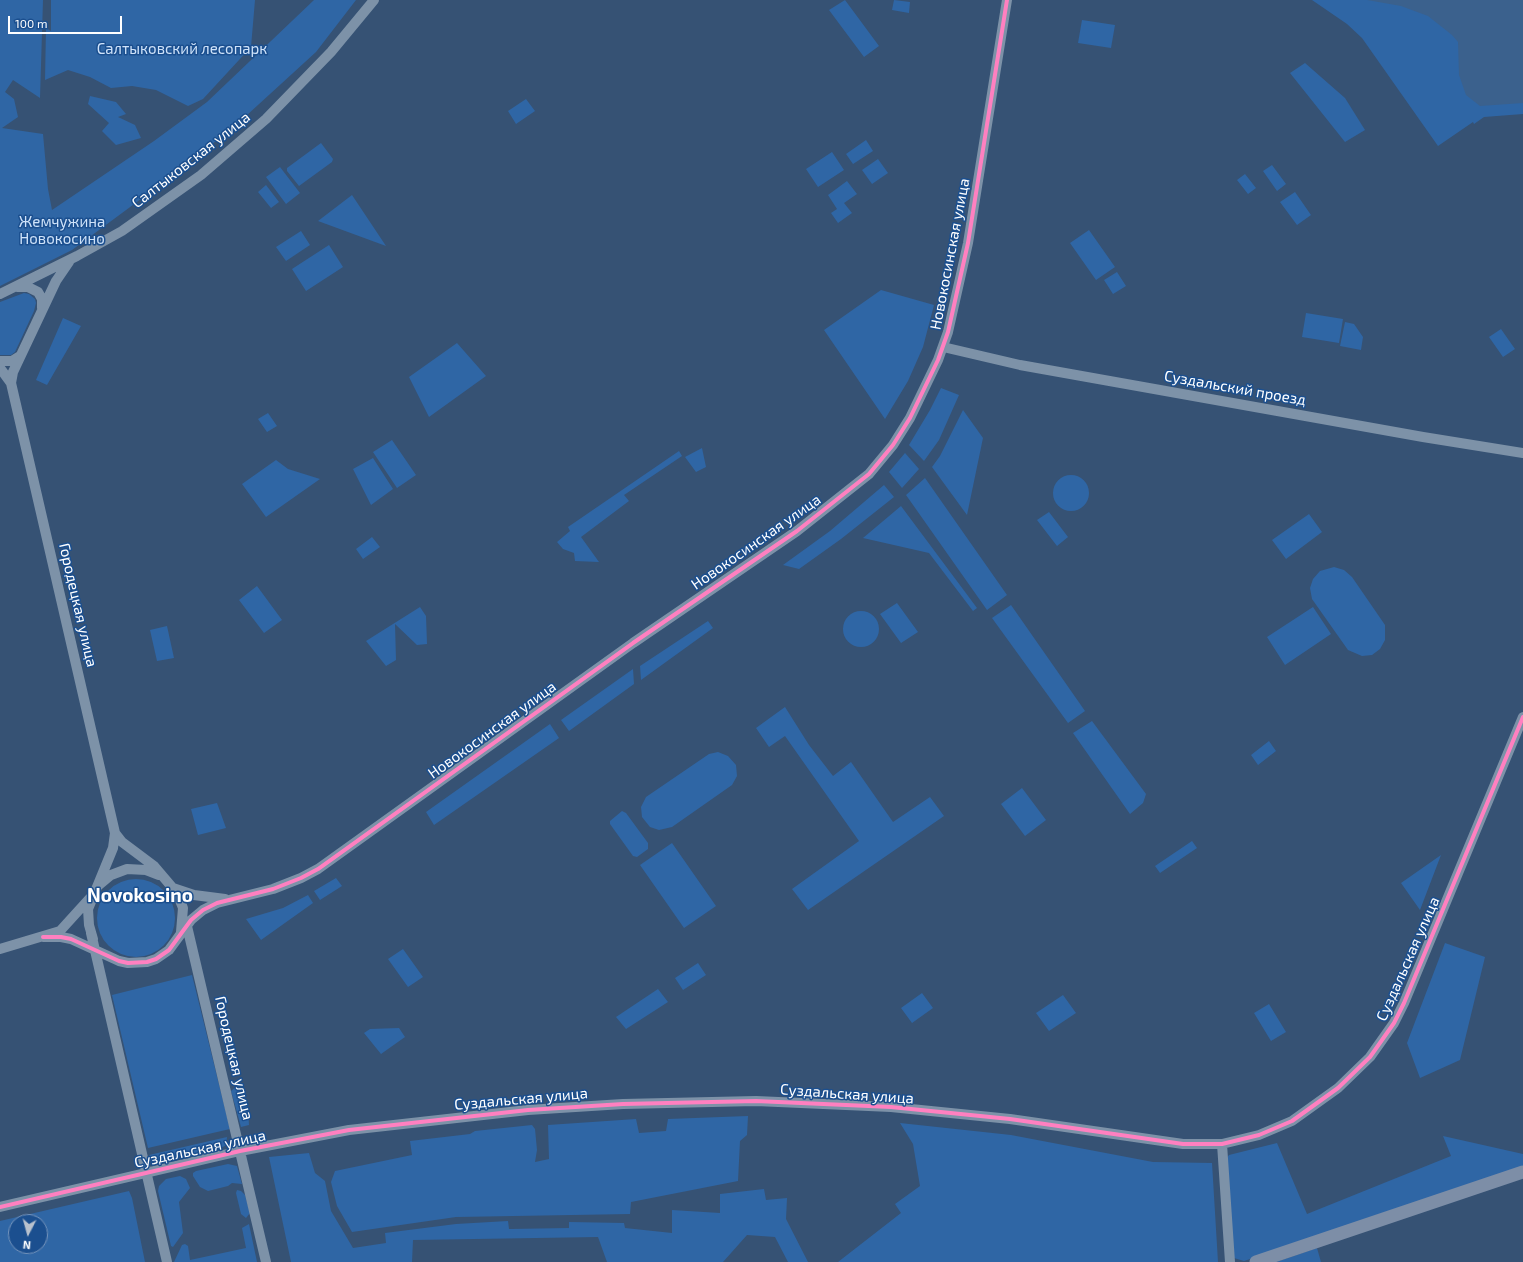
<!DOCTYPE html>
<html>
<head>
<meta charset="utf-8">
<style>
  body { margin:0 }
  #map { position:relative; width:1523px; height:1262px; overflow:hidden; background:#365274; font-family:"Exo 2",sans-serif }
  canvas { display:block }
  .north { position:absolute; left:8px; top:1214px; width:40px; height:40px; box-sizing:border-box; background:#1b4f8f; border:1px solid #7695bc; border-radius:50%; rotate:186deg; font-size:11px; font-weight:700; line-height:16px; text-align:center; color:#fff }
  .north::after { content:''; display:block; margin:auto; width:14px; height:18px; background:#b9c2ce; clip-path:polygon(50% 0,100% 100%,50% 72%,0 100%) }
  .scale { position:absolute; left:8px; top:16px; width:114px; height:18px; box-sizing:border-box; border:2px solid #fff; border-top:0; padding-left:5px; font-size:12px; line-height:14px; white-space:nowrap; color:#fff; -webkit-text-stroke:3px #1b4f8f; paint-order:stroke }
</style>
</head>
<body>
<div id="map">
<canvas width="1523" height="1262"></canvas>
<div class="north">N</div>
<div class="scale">100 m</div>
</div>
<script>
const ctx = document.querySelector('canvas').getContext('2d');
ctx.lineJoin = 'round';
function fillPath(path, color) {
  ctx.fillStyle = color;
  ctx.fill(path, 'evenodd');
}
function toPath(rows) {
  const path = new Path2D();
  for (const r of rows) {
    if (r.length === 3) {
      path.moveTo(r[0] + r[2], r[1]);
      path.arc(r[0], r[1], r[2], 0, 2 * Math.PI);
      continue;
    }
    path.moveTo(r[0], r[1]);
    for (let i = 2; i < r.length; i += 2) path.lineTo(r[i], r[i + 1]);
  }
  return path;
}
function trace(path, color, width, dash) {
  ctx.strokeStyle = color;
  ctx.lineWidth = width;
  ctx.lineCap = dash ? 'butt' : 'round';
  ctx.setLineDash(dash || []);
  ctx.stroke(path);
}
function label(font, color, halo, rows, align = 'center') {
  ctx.font = font + ' "Exo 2",sans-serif';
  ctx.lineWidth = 3;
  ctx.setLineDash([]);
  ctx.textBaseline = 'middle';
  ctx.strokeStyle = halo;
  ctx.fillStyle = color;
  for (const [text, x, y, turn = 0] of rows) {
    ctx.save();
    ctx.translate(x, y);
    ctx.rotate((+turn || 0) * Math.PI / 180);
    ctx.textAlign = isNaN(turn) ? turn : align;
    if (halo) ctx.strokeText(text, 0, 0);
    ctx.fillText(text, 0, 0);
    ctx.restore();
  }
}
const green = toPath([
  [0,0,43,0,40,98,13,80,5,92,14,99,18,117,2,128,43,134,48,189,52,210,154,141,207,102,314,0,356,0,316,52,235,126,168,179,72,250,0,286],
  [51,0,255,0,251,47,203,99,188,106,156,90,132,86,111,88,90,77,68,70,45,80,46,28,51,31],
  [845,0,879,46,864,57,829,10],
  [894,0,910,2,909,13,892,10],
  [1312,0,1523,0,1523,114,1484,117,1474,124,1473,122,1438,146,1362,38,1347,24],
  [1082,20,1115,25,1111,48,1078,43],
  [1305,63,1345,98,1365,130,1345,142,1290,73],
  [90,96,116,102,126,114,118,117,135,125,141,138,116,145,102,131,109,123,88,104],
  [526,99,535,111,516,124,508,111],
  [866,140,873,151,853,164,846,154],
  [321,143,333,159,332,162,299,186,287,171,287,168],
  [832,152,844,170,818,187,806,169],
  [878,159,888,173,872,184,862,170],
  [1272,165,1286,184,1277,191,1263,171],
  [280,167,300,193,286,204,266,177],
  [1245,174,1256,188,1248,194,1237,180],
  [847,181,857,194,844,203,852,213,838,223,831,213,837,209,828,195],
  [266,185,279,202,271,208,258,192],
  [1295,192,1311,215,1297,225,1280,202],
  [352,195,386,246,318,221],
  [1089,230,1115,267,1096,280,1070,243],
  [301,231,310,245,286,261,276,247],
  [329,245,343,267,306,291,292,269],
  [1117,272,1126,286,1113,294,1104,280],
  [881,290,934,305,923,347,908,381,885,419,824,330],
  [24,293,29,294,35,299,36,303,34,311,15,352,11,355,0,355,0,302],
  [1306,313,1343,319,1339,343,1302,337],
  [63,318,81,326,47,385,36,380],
  [1345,322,1354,324,1363,337,1361,350,1340,346],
  [1501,329,1515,349,1503,357,1489,337],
  [457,343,486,376,429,417,409,377],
  [941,388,959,395,939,440,924,461,909,445,930,410],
  [963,410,983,438,967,515,932,467,940,456],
  [268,413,277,426,267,432,258,419],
  [392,440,416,475,397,488,373,452],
  [702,448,706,467,696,472,685,457],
  [679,451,682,456,624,495,629,501,581,537,599,562,575,561,574,553,563,549,557,542,570,531,568,527],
  [905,453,919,469,902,488,889,472],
  [373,458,393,489,371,505,353,469],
  [276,460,288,469,320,479,266,517,242,484],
  [1071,493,18],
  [925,478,1007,595,987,610,906,495],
  [884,485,894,497,841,539,799,569,783,565,830,531],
  [901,506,977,608,973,611,929,553,863,538],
  [1049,512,1068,537,1057,546,1037,520],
  [1309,514,1322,532,1286,559,1272,540],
  [372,537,380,547,363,559,356,549],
  [1334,567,1344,570,1352,577,1385,625,1385,640,1380,649,1372,655,1362,656,1348,650,1312,599,1310,588,1313,579,1320,571],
  [257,586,282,620,264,633,239,600],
  [897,603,918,632,901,643,880,614],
  [1011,605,1085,711,1068,723,992,618],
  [420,607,426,616,427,644,417,645,395,624,396,660,386,666,366,641],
  [1313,607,1331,634,1285,665,1267,637],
  [861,629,18],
  [708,621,713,628,641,680,640,666],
  [167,626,174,658,157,661,150,630],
  [633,669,634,684,569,731,561,720],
  [785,707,809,745,833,776,851,762,893,822,930,797,944,816,808,910,792,889,859,841,785,736,769,747,756,728],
  [1092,721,1146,794,1143,803,1130,814,1073,733],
  [550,724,559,738,434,825,426,812],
  [1269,741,1276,751,1258,765,1251,755],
  [718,752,728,756,736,765,737,776,732,785,672,827,659,830,650,827,642,817,641,807,646,797,709,754],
  [1022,788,1046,820,1025,836,1001,804],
  [217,803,226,828,198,835,191,809],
  [622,811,626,813,648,843,648,849,637,857,633,856,610,824,610,821],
  [1192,841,1197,848,1160,873,1155,866],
  [672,843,716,906,684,928,640,865],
  [1441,855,1420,910,1401,883],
  [336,878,342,886,320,900,314,891],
  [136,918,39],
  [308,895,313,903,261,940,246,919,283,908],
  [1445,943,1485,957,1460,1060,1420,1078,1407,1043],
  [403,949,423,977,408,987,388,959],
  [698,963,706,975,683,990,675,978],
  [192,975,230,1129,148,1148,112,995],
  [658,989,668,1002,626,1029,616,1017],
  [922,993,933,1008,912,1023,901,1008],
  [1063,995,1076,1013,1049,1031,1036,1013],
  [1269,1004,1286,1032,1271,1041,1254,1013],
  [399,1028,405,1037,381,1054,364,1033,370,1029],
  [237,1086,239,1087,248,1109,249,1125,241,1127,231,1091],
  [748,1116,747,1135,740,1141,738,1181,631,1202,630,1214,456,1217,352,1232,337,1206,331,1182,335,1171,412,1155,410,1141,470,1134,475,1131,532,1125,535,1129,537,1150,535,1162,549,1159,548,1125,636,1119,639,1133,666,1131,668,1119],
  [900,1123,1011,1135,1153,1162,1212,1163,1218,1262,838,1262,901,1213,895,1204,920,1186,913,1144],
  [1443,1136,1523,1154,1523,1168,1244,1261,1234,1258,1226,1159,1229,1155,1277,1143,1307,1214,1451,1156],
  [227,1137,226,1145,223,1147,158,1162,154,1162,149,1155],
  [309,1153,315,1173,325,1181,331,1211,353,1248,386,1243,385,1233,456,1224,508,1221,509,1229,569,1228,569,1222,624,1223,625,1228,672,1233,672,1210,720,1213,720,1194,764,1189,766,1200,787,1198,786,1219,808,1262,788,1262,775,1237,747,1235,723,1262,607,1262,598,1237,413,1240,412,1262,291,1262,269,1157],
  [228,1164,237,1166,242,1184,232,1183,228,1186,208,1191,200,1187,193,1176,193,1173,196,1171],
  [180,1176,186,1179,190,1188,179,1202,183,1233,173,1247,171,1246,158,1191,159,1186,166,1179],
  [237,1190,241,1191,245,1195,250,1213,246,1218,241,1214,236,1193],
  [129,1191,132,1198,145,1262,0,1262,0,1221],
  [16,1222,40,1222,40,1246,16,1246],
  [249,1224,257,1262,174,1262,182,1245,185,1244,188,1246,190,1260,246,1248,242,1228],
  [1317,1248,1321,1262,1276,1262]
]);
const water = toPath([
  [1367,0,1523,0,1523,103,1480,106,1466,95,1459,75,1458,42,1452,35,1428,16,1401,6]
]);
const minor = toPath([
  [17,287,28,287,38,292,42,299,42,308],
  [0,294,77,256,122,231,201,175,266,119,331,52,374,0],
  [943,347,1020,365,1423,437,1523,453],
  [0,361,12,361,20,356],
  [0,368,11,383,115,833,122,842,154,866,177,893,183,908,181,932],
  [11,383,13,372,56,281,69,262],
  [99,885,111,875,127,869,146,870,159,875],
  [173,888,194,895,225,899],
  [186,922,266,1262],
  [91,933,167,1262],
  [43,937,61,937,71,939,119,961,128,963,147,962,156,959,169,950,191,920,203,910,217,903,273,889,301,878,318,869,633,643,797,531,869,474,893,445,910,418,938,360,948,332,968,243,1007,0],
  [93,939,89,925,88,909,113,848,115,833],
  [0,949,60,931,90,898],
  [1222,1144,1230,1262],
  [0,1207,240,1151,349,1130,528,1110,623,1104,756,1101,891,1107,1010,1119,1183,1144,1222,1144,1259,1135,1292,1121,1338,1088,1370,1057,1394,1023,1404,1003,1523,717]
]);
const major = toPath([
  [1256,1262,1523,1172]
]);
const cycleway = toPath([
  [43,937,61,937,71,939,119,961,128,963,147,962,156,959,169,950,191,920,203,910,217,903,273,889,301,878,318,869,633,643,797,531,869,474,893,445,910,418,938,360,948,332,968,243,1007,0],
  [0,1207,240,1151,349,1130,528,1110,623,1104,756,1101,891,1107,1010,1119,1183,1144,1222,1144,1259,1135,1292,1121,1338,1088,1370,1057,1394,1023,1404,1003,1523,717]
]);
const parkNames = [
  ["Салтыковский лесопарк",182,49],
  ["Жемчужина",62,222],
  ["Новокосино",62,239]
];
const streetNames = [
  ["Салтыковская улица",191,160,-38],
  ["Новокосинская улица",950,254,-79],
  ["Суздальский проезд",1235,388,10],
  ["Новокосинская улица",756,542,-35],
  ["Городецкая улица",78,605,77],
  ["Новокосинская улица",492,730,-36],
  ["Суздальская улица",1408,959,-66],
  ["Городецкая улица",234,1058,77],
  ["Суздальская улица",847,1094,4],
  ["Суздальская улица",521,1099,-5],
  ["Суздальская улица",200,1149,-12]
];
const districtNames = [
  ["Novokosino",140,896]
];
fillPath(green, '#2f66a5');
fillPath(water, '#3b618d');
trace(minor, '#7d92a8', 10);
trace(major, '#7d8ea7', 13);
trace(cycleway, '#ff80c0', 4);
label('15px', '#cfe3fa', '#1b4f8f', parkNames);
label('15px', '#fff', '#1b4f8f', streetNames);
label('bold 19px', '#fff', '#1b4f8f', districtNames);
</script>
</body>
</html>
